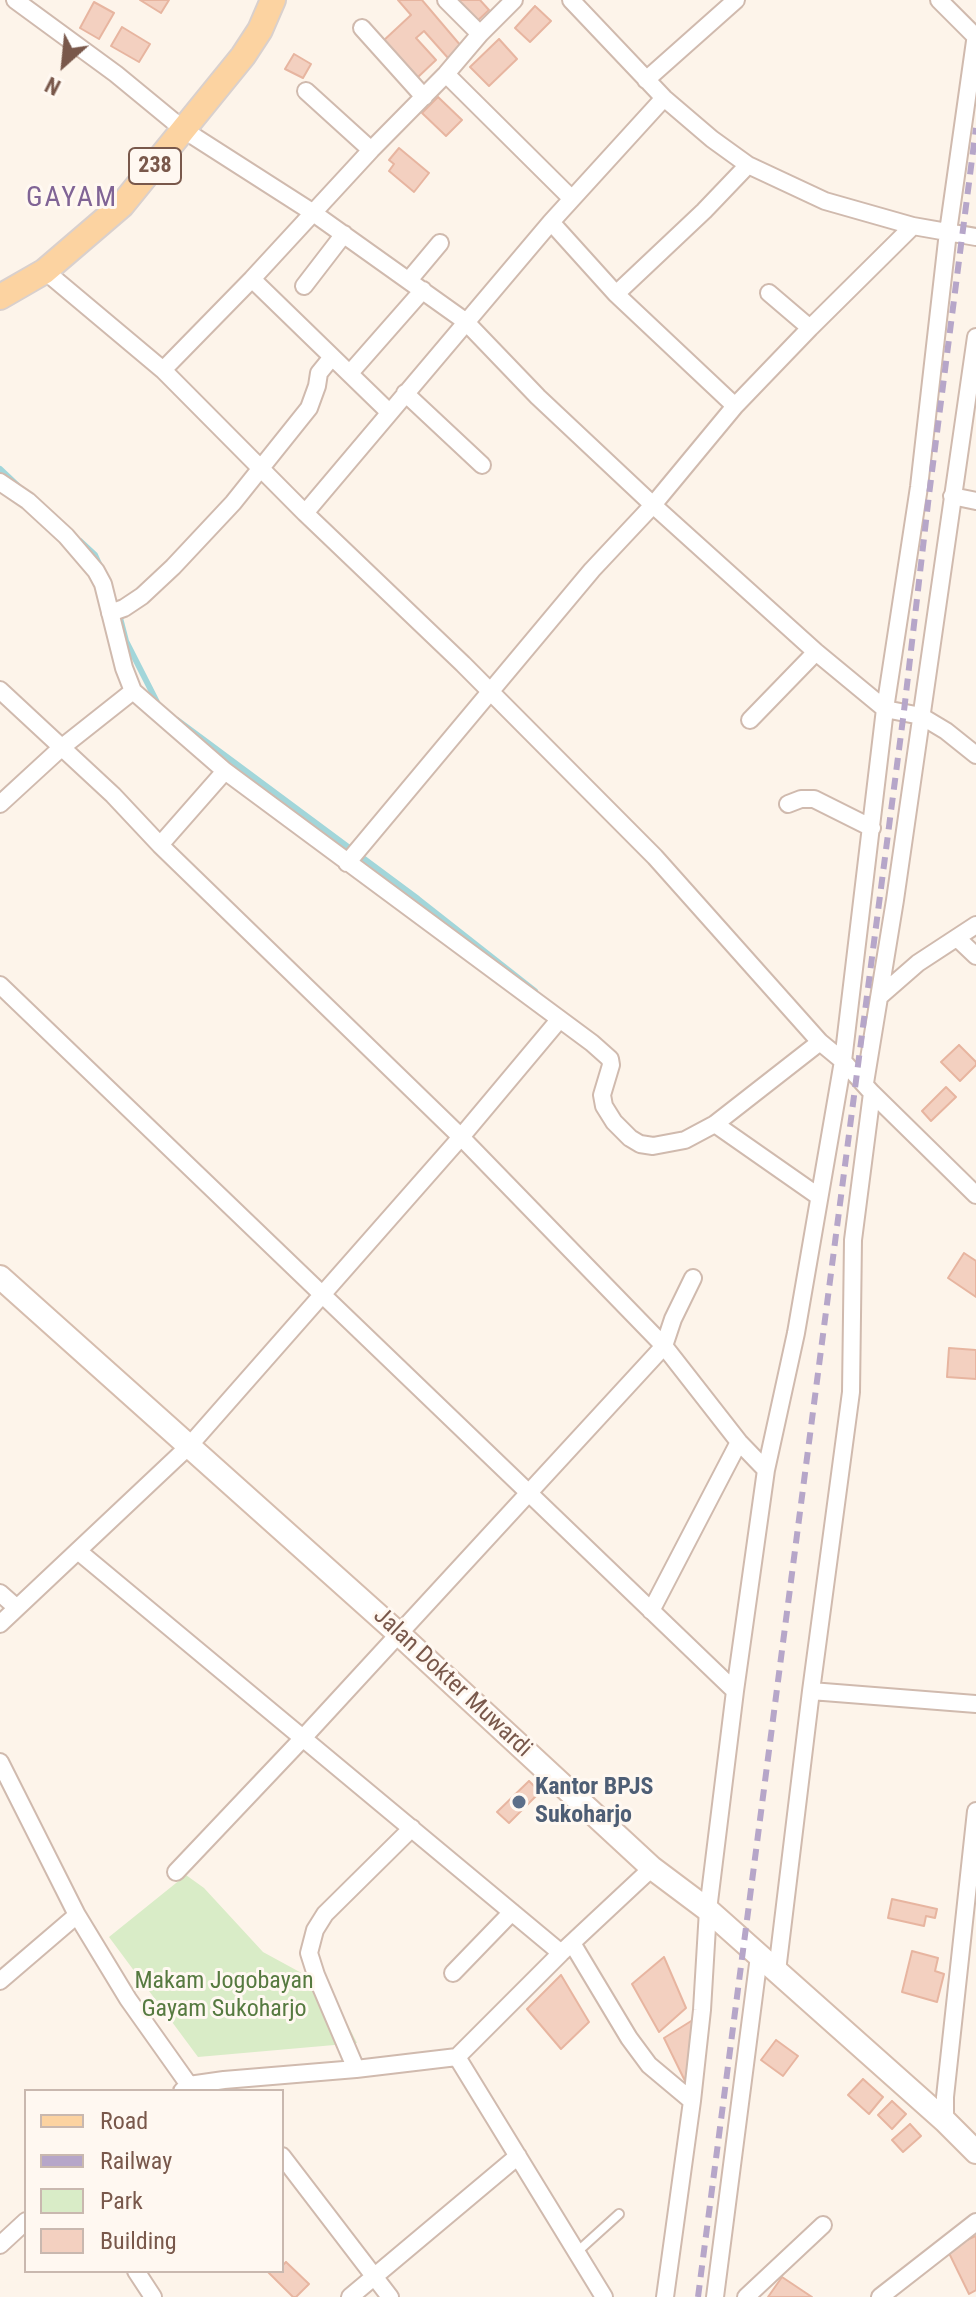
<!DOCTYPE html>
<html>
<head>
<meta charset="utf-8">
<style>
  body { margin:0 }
  #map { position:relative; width:976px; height:2297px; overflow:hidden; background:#fdf4ea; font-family:"Roboto Condensed",sans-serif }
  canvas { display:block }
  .legend { position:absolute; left:24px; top:2089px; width:260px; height:184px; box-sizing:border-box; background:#fff8f1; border:2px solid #c9b8af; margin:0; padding:10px 14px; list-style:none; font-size:24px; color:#79584b }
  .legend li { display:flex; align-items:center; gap:16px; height:40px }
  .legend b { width:40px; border:2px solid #c9b8af }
  .north { position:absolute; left:24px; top:24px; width:80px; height:80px; -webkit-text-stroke:6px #fff8f1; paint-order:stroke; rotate:207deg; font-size:22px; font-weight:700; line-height:32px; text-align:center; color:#79584b }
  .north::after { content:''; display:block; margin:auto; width:28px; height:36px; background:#79584b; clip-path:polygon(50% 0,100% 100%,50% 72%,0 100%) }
</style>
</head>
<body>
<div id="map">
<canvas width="976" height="2297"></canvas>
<ul class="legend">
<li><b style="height:10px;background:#fcd3a1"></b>Road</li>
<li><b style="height:10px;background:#b6a6c9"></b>Railway</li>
<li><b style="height:22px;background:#d9ecc7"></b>Park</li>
<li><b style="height:22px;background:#f3d0c0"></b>Building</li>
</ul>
<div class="north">N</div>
</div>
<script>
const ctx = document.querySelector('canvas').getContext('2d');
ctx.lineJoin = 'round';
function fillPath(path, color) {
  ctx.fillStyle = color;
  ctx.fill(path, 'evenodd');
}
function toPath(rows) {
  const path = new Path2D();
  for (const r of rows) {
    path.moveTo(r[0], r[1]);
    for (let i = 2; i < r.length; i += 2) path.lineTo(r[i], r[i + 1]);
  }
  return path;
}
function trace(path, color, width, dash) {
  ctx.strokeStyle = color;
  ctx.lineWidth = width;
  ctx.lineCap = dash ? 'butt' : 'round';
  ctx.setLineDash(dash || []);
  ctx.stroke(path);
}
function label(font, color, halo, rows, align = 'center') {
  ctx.font = font + ' "Roboto Condensed",sans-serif';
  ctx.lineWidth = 6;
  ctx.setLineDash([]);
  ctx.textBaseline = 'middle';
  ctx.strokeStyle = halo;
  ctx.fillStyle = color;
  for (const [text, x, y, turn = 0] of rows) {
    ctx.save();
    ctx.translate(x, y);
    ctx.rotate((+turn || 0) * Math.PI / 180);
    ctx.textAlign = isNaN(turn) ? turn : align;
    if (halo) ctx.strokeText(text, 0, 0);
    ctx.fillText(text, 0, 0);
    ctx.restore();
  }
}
const green = toPath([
  [186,1875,204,1888,263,1952,329,1988,357,2043,198,2057,109,1937]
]);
const stream = toPath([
  [0,469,18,486],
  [80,541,95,555,100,566],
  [118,610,126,641,159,706],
  [177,720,418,899,535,991]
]);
const building = toPath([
  [140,0,169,0,161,13,140,0],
  [398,0,422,0,461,46,448,58,424,31,416,38,436,60,417,78,382,42,411,15,398,0],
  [454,0,480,0,489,10,474,24,454,0],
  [94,2,114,13,99,39,80,28,94,2],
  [535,6,551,21,530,42,515,28,535,6],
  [122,27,150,44,139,62,111,46,122,27],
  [499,39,517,59,489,86,470,67,499,39],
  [294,54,311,64,303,78,285,69,294,54],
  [438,97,462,120,446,136,422,113,438,97],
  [399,148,429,173,414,192,389,171,394,164,389,160,399,148],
  [959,1045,976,1062,976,1065,960,1081,941,1062,959,1045],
  [946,1087,956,1097,931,1121,922,1111,946,1087],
  [964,1253,976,1261,976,1297,948,1278,964,1253],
  [949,1348,976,1350,976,1379,947,1377,949,1348],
  [529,1781,540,1792,509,1823,497,1812,529,1781],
  [892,1899,937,1909,935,1918,926,1916,924,1926,888,1918,892,1899],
  [912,1951,938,1958,935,1971,944,1974,937,2002,902,1992,912,1951],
  [664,1957,686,2008,659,2032,632,1984,664,1957],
  [561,1975,589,2022,561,2049,527,2009,561,1975],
  [696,2018,685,2081,664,2038,696,2018],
  [776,2040,798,2056,783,2076,761,2060,776,2040],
  [863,2079,883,2097,869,2114,848,2095,863,2079],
  [892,2101,906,2114,892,2129,878,2115,892,2101],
  [910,2124,921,2136,903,2152,892,2140,910,2124],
  [976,2236,976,2290,969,2294,947,2249,976,2236],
  [286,2262,309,2284,296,2297,293,2297,267,2271,282,2271,282,2266,286,2262],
  [782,2277,812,2297,768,2297,782,2277]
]);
const lane = toPath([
  [577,2252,619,2214]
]);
const street = toPath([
  [15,0,116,74,184,130,312,212,465,321,538,397,653,505,816,652,885,709,921,716,946,731,976,755],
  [446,0,480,34],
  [571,0,664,98,712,139,748,165,825,201,913,226,976,237],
  [939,0,976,37],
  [362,28,424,97],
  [446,74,572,199],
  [646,80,736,0],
  [306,91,371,150],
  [551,222,616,294,735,406],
  [45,271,163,370,305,513,463,664,655,857,820,1042,843,1061,872,1093,976,1195],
  [252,279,389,412],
  [409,280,440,243],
  [304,286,344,234],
  [769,293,810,328],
  [616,294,704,211,748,165],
  [163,370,252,279,371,150,446,74,480,34,514,0],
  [350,373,423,290],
  [405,393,482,465],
  [0,482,28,501,66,536,96,571,103,584,124,668,133,691,225,771,592,1043,610,1059,611,1065,602,1095,604,1106,614,1122,630,1138,640,1144,653,1146,685,1140,715,1124,820,1042],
  [952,496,976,501],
  [305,513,551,222,664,98],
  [110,613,124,608,142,596,173,567,233,503,309,408,317,386,319,373,332,357],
  [0,690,113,795,160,845,461,1137,664,1346,739,1442,766,1470],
  [750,720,816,652],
  [0,804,61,748,133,691],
  [788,804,801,799,814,799,872,828],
  [160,845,225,771],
  [347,863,592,570,653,505,735,406,810,328,913,226],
  [957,938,976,956],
  [0,985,735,1691],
  [879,997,918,963,976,925],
  [865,1083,895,900,976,337],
  [715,1124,818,1196],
  [78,1551,561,1953],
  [0,1593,17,1608],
  [651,1611,739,1442],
  [0,1624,189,1446,461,1137,559,1020],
  [811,1691,976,1704],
  [0,1762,77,1915,128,1999,189,2085],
  [176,1872,303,1738,664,1346,673,1319,693,1278],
  [572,1943,629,2038,649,2065,692,2101],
  [777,1971,811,1691,851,1392,853,1240,872,1093],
  [453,1973,512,1912],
  [0,1981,77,1915],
  [457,2057,604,2297],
  [356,2069,316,1975,309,1953,315,1930,325,1914,412,1828],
  [182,2091,189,2085,224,2080,356,2069,457,2057,561,1953,652,1868],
  [945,2121,945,2097,976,1811],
  [282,2156,390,2297],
  [0,2245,26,2221],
  [136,2271,153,2297],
  [350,2297,518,2156],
  [665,2297,692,2101,702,2010,708,1910,735,1691,766,1470,796,1333,843,1061,885,709,919,487,948,232,976,34],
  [715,2297,759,1956],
  [746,2297,823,2225],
  [880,2297,976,2222]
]);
const secondary = toPath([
  [0,1277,399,1634,652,1868,708,1910,945,2121,976,2152]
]);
const primary = toPath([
  [0,297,45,271,122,205,243,56,260,30,273,0]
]);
const rail = toPath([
  [698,2297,904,711,929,495,976,128]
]);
const markers = [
  [519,1802,8,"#5c6f8a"]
];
const shields = [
  [155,166,52]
];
const shieldNames = [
  ["238",155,166]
];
const streetNames = [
  ["Jalan Dokter Muwardi",452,1683,43]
];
const serviceNames = [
  ["Kantor BPJS",535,1788],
  ["Sukoharjo",535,1816]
];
const parkNames = [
  ["Makam Jogobayan",224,1982],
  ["Gayam Sukoharjo",224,2010]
];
const quarterNames = [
  ["GAYAM",72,199]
];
fillPath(green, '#d9ecc7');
trace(stream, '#a2d6da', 6);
fillPath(building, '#f3d0c0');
trace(building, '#e7b5a0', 2);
trace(lane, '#d0baae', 12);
trace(street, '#d0baae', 20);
trace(secondary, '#d6bdae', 26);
trace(primary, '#d9d0cd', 28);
trace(lane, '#fff', 8);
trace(street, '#fff', 16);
trace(secondary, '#fff', 22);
trace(primary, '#fcd3a1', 24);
trace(rail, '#b6a6c9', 6, [12, 8]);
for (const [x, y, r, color] of markers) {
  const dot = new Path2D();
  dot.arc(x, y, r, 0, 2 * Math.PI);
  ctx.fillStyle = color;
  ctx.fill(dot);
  trace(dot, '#fff8f1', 3);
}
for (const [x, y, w] of shields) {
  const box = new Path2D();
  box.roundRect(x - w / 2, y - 18, w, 36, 6);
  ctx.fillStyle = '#fff8f1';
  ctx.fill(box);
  trace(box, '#79584b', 2);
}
label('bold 22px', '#79584b', null, shieldNames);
label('24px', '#79584b', '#fff8f1', streetNames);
label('bold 24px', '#4e5e75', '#fff8f1', serviceNames, 'left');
label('24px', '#567a40', '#fff8f1', parkNames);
ctx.letterSpacing = '2px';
label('28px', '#806495', '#fff8f1', quarterNames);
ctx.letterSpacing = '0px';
</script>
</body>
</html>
